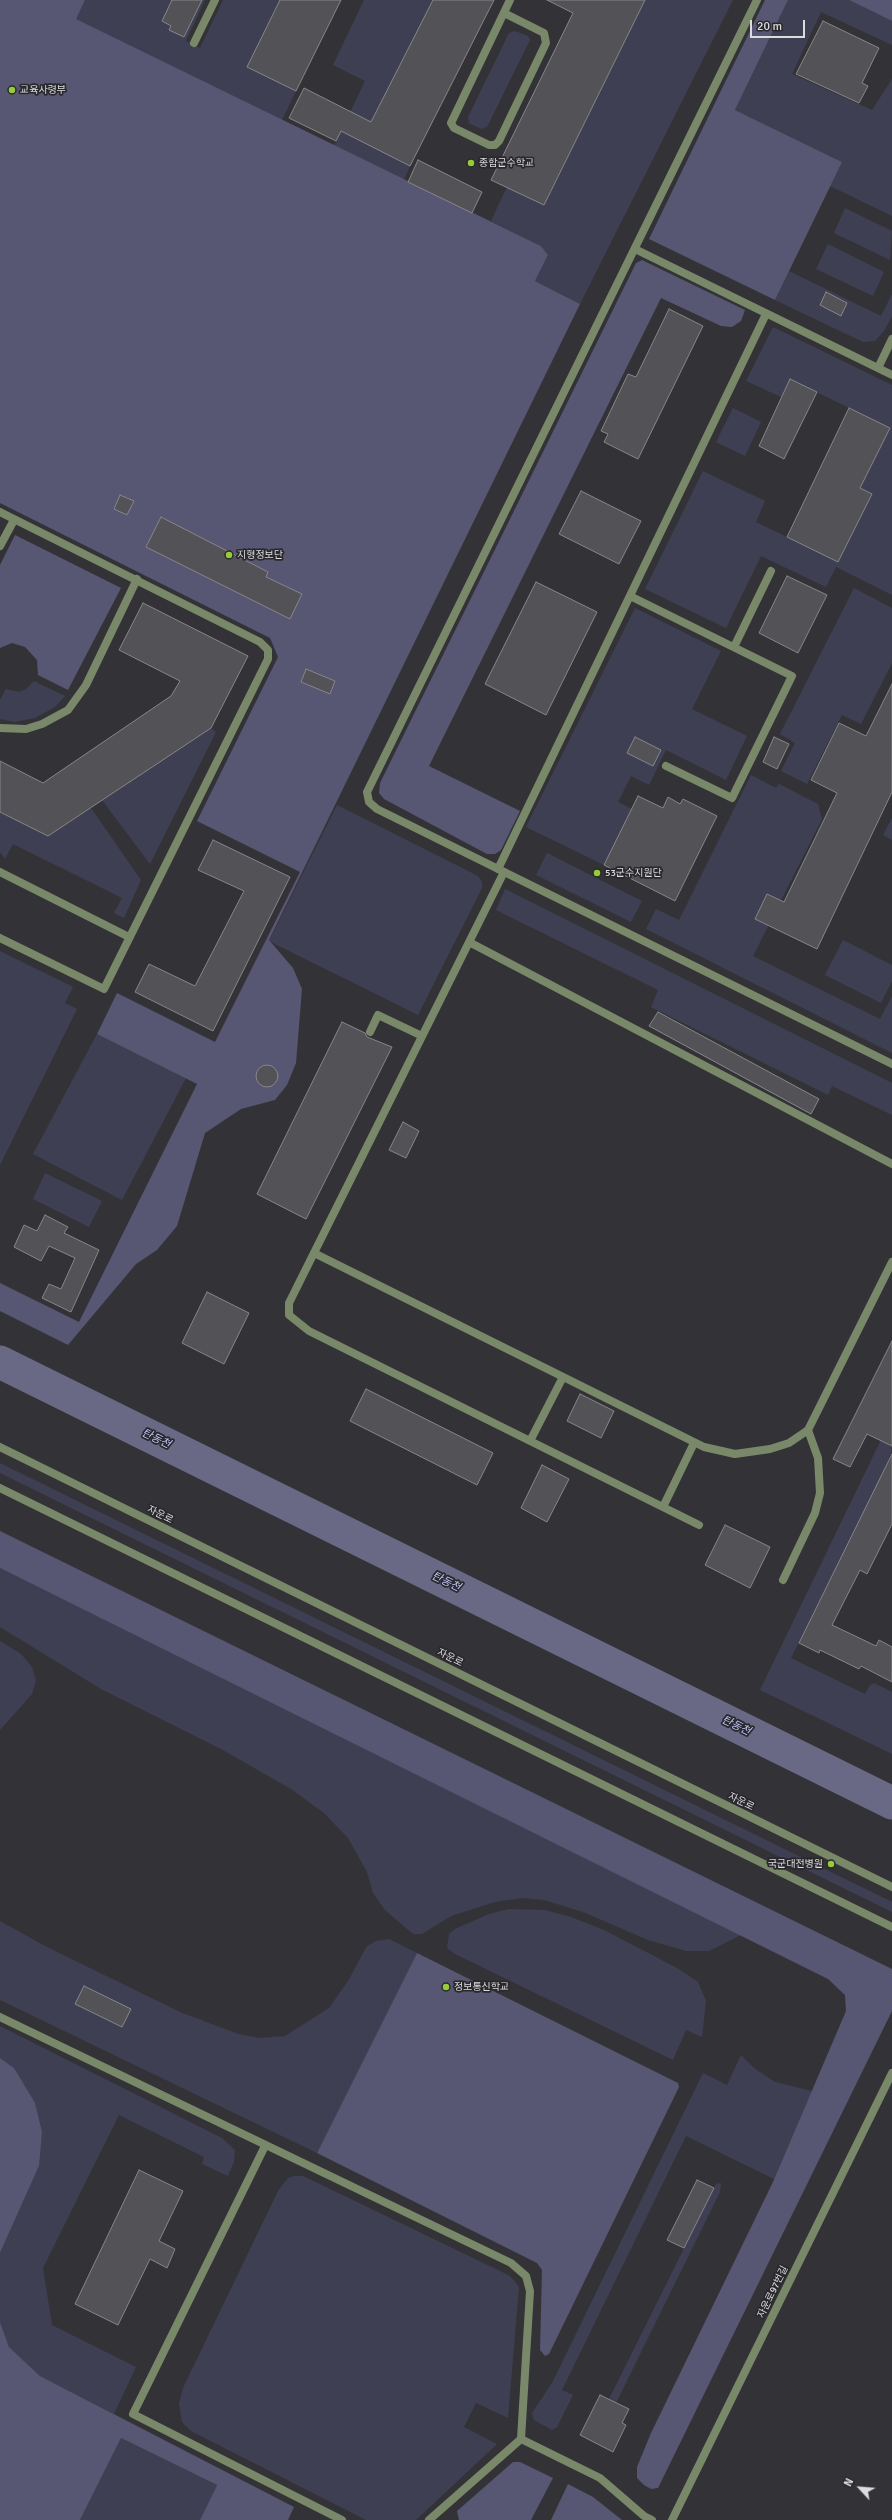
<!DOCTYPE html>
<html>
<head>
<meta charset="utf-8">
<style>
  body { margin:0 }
  #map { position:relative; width:892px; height:2520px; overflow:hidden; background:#333337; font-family:Signika,sans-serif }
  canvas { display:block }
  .north { position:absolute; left:840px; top:2468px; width:40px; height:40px; -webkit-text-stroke:3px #29292d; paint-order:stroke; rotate:296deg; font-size:11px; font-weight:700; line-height:16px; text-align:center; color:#dcdcdf }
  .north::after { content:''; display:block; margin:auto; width:14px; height:18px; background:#dcdcdf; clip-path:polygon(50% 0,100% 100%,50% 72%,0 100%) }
  .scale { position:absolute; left:750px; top:20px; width:55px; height:18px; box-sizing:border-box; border:2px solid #dcdcdf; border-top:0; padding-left:5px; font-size:12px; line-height:14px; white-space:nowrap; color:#dcdcdf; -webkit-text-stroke:3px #29292d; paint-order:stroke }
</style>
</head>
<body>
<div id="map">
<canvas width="892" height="2520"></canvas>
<div class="north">N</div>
<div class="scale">20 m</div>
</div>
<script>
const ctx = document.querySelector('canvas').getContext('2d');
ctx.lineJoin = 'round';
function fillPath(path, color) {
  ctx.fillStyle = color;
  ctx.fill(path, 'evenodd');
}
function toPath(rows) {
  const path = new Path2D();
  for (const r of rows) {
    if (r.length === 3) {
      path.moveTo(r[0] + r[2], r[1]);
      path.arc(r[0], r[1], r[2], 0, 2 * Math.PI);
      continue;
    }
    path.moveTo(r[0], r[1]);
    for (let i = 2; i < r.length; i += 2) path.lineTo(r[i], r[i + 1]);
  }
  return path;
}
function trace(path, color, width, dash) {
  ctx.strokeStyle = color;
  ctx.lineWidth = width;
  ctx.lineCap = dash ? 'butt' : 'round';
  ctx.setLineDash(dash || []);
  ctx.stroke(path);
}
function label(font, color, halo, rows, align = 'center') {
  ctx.font = font + ' Signika,"Noto Sans KR",sans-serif';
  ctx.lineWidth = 3.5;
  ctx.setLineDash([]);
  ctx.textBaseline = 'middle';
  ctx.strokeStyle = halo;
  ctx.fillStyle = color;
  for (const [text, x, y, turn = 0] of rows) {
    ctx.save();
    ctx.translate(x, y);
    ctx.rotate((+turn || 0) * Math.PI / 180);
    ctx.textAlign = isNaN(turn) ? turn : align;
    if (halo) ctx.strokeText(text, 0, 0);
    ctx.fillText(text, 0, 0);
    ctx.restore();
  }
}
const green = toPath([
  [85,0,205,0,186,41,200,48,223,0,280,0,247,67,296,91,282,120,75,19],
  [364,0,433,0,362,141,410,166,404,180,334,146,365,81,333,65],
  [645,0,733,0,580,304,535,281,548,255,541,246,491,221,507,187,544,205],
  [788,0,849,0,892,21,892,45,821,12,792,74,872,110,892,79,892,216,830,186,842,162,735,110],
  [515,31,528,36,530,40,487,127,481,129,469,123,468,117,509,33],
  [845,208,892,231,890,260,834,233],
  [828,244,884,272,873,296,816,269],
  [789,271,881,316,892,294,892,316,884,331,875,341,863,342,775,300],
  [773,327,892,385,892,595,836,567,826,587,761,556,726,628,645,589,703,471,765,501,756,522,838,562,872,494,860,488,890,428,790,379,781,397,746,381],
  [733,408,761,422,745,456,716,442],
  [854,588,892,608,892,663,861,724,842,715,807,784,781,771,795,743,780,734],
  [635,608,721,651,692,709,747,736,726,780,666,750,649,785,631,776,618,802,632,809,604,865,526,827],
  [34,681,65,696,55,707,35,718,14,722,0,719,0,700,6,689,19,692,26,689],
  [211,728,216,732,150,864,102,800],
  [751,775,776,788,779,784,818,804,822,819,753,956,880,1019,892,996,892,1053,646,929,656,909,679,920],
  [337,805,478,876,482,882,482,888,418,1015,269,941],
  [91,808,141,880,124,918,114,913,122,898,13,844,5,859,0,852,0,812,48,836],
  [892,818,892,840,883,835],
  [547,853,642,901,631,922,536,875],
  [505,889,892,1083,892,1115,832,1086,828,1095,651,1007,658,990,496,910],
  [843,940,892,965,892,981,881,1003,825,975],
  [0,951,73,987,65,1003,77,1009,0,1165],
  [97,1034,186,1078,122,1200,33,1154],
  [45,1173,102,1201,89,1227,33,1199],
  [892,1417,892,1450,881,1478,791,1658,865,1694,870,1685,874,1683,892,1692,892,1754,760,1690],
  [0,1463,892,1902,892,1912,0,1473],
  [0,1568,159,1646,741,1935,709,1951,686,1951,648,1940,583,1912,544,1900,522,1898,495,1902,451,1916,422,1934,413,1934,385,1910,373,1893,367,1872,348,1838,324,1813,291,1789,221,1749,101,1689,0,1627],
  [0,1641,21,1654,32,1667,36,1680,32,1694,0,1730],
  [509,1909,545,1910,571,1917,604,1930,677,1968,698,1982,706,2001,702,2037,686,2030,673,2060,455,1954,447,1948,449,1934,455,1929,489,1914],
  [0,1921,45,1946,180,2012,238,2034,259,2038,285,2036,329,2008,348,1981,367,1946,376,1941,389,1939,417,1953,317,2153,0,2000],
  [0,2026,222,2138,235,2150,234,2162,228,2176,202,2164,204,2157,119,2115,43,2268,52,2325,136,2367,114,2414,40,2376,9,2347,0,2322,0,2253,39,2166,14,2068,0,2058],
  [741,2055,754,2068,775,2082,812,2091,774,2179,686,2136,562,2390,573,2395,557,2427,552,2430,534,2420,532,2413,552,2383,703,2073,727,2085],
  [294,2176,303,2176,500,2271,510,2276,519,2287,508,2418,476,2403,464,2427,497,2444,416,2520,366,2520,191,2431,182,2422,179,2404,183,2388,278,2191,288,2178],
  [721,2183,720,2192,616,2403,609,2399,716,2184],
  [121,2438,217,2485,200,2520,80,2520]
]);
const forest = toPath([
  [0,0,85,0,76,19,541,246,548,255,535,281,580,304,269,940,293,968,302,989,296,1063,287,1085,275,1100,241,1109,205,1133,177,1226,157,1250,136,1264,68,1345,0,1311,0,1283,79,1322,197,1084,97,1034,117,993,215,1042,300,872,197,821,278,657,270,638,0,503],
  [765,0,788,0,735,110,842,162,775,300,649,239],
  [849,0,892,0,892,21],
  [642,260,745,310,741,321,732,327,721,326,661,298,429,766,520,811,501,850,495,854,487,854,384,799,379,793,380,783,636,263],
  [15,535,121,588,68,690,38,675,37,660,25,647,12,643,0,648,0,565],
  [0,1531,892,1969,892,2011,658,2488,651,2489,644,2485,637,2478,637,2467,651,2433,772,2184,846,2011,845,1995,828,1979,0,1568],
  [417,1953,678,2083,679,2087,549,2354,545,2356,540,2350,542,2270,537,2263,317,2153],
  [0,2058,14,2068,35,2103,42,2132,39,2166,0,2253],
  [0,2322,9,2347,40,2376,294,2507,288,2520,200,2520,217,2485,121,2438,80,2520,0,2520],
  [513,2462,520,2462,553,2478,531,2520,459,2520,457,2511],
  [568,2484,593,2497,622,2520,551,2520]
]);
const river = toPath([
  [0,1362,892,1803]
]);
const building = toPath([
  [172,0,202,0,184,37,169,30,171,26,162,21,172,0],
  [280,0,341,0,296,91,247,67,280,0],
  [433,0,494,0,410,166,341,131,336,141,289,118,304,88,371,122,433,0],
  [547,0,645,0,544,205,491,180,573,13,547,0],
  [823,21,879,48,862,83,868,86,859,103,796,74,823,21],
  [418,160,482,192,472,213,408,182,418,160],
  [826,292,847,303,841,316,820,305,826,292],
  [669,309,703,326,638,459,604,442,608,434,601,431,628,374,636,377,669,309],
  [790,379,817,392,784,459,759,446,790,379],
  [849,408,890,428,860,488,872,494,838,562,787,537,849,408],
  [581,491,641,521,619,564,559,534,581,491],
  [120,495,134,501,127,515,114,509,120,495],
  [161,517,268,572,266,577,302,594,290,619,146,547,161,517],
  [787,576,827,595,798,653,759,633,787,576],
  [536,582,597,612,546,715,485,684,536,582],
  [143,603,248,656,211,728,48,836,0,812,0,761,43,783,171,696,180,681,119,650,143,603],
  [306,669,335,681,330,694,301,682,306,669],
  [892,684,892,792,817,949,755,919,767,894,784,902,837,793,811,780,839,723,866,736,892,684],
  [635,737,661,750,653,766,627,753,635,737],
  [774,737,789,744,777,769,763,762,774,737],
  [638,796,663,808,668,797,680,804,683,799,717,816,675,901,604,865,638,796],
  [213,840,290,877,213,1031,135,992,149,964,195,986,244,891,198,870,213,840],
  [658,1012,819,1099,811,1114,649,1026,658,1012],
  [342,1022,365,1033,367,1037,392,1047,306,1219,257,1194,342,1022],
  [267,1076,11],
  [403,1122,419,1131,406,1158,389,1150,403,1122],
  [45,1215,68,1227,64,1233,99,1250,71,1312,42,1298,49,1284,61,1289,75,1258,49,1246,41,1261,14,1247,24,1225,37,1231,45,1215],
  [207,1292,249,1313,224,1364,182,1343,207,1292],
  [892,1341,892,1446,867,1434,850,1467,833,1459,892,1341],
  [366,1389,493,1453,477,1485,350,1421,366,1389],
  [580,1394,614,1411,601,1438,567,1421,580,1394],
  [892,1454,892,1524,867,1574,860,1570,832,1625,876,1646,879,1640,892,1647,892,1682,861,1666,859,1669,820,1650,819,1653,799,1643,892,1454],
  [542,1465,569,1479,547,1522,521,1508,542,1465],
  [725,1525,770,1547,750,1588,705,1565,725,1525],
  [84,1986,131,2009,122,2027,75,2004,84,1986],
  [139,2170,183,2191,159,2241,175,2249,167,2268,150,2259,118,2325,75,2304,139,2170],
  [697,2180,714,2188,684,2248,667,2240,697,2180],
  [600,2395,629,2409,622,2423,626,2425,613,2452,580,2435,600,2395]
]);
const service = toPath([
  [504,13,544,33,546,43,499,141,495,145,489,145,454,128,451,123,510,0],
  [194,43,215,0],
  [635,249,892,375],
  [878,368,892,339],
  [630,596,792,676,732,798,666,766],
  [734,647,771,571],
  [498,869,766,314],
  [504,872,289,1303,289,1315,309,1331,699,1525],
  [469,942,892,1164],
  [370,1032,378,1015,422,1036],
  [314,1253,704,1447,735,1454,770,1449,789,1443,808,1430,892,1262],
  [530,1441,563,1377],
  [663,1507,694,1443],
  [783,1580,815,1513,820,1493,818,1458,808,1430]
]);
const minor = toPath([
  [757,0,367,792,369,802,377,809,892,1064],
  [0,512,260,642,268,650,268,659,104,989,0,938],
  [0,546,14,520],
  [0,728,26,729,42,724,68,710,86,685,137,579],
  [0,872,129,937],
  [0,2017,511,2263,526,2276,530,2291,521,2439,600,2478,644,2516,652,2520],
  [265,2146,133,2414,342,2520],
  [429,2520,521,2439]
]);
const tertiary = toPath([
  [0,1447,892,1887],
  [0,1488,892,1927],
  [672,2520,892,2073]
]);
const markers = [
  [12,90,4,"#97cc39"],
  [471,163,4,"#97cc39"],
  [229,555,4,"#97cc39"],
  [597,873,4,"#97cc39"],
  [831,1864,4,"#97cc39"],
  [446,1987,4,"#97cc39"]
];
const poiNames = [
  ["교육사령부",20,90],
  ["종합군수학교",479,163],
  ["지형정보단",237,555],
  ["53군수지원단",605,873],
  ["국군대전병원",823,1864,"right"],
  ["정보통신학교",454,1987]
];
const streetNames = [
  ["자운로",160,1515,26],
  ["자운로",450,1658,26],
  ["자운로",741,1802,26],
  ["자운로97번길",773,2292,-64]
];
const waterNames = [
  ["탄동천",156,1439,26],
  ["탄동천",446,1582,26],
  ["탄동천",736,1726,26]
];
fillPath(green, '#3f3f54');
fillPath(forest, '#575673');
trace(river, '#696986', 33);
fillPath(building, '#525257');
trace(building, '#86868b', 1);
trace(service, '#7a886a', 8);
trace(minor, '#7a886a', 8);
trace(tertiary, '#7a886a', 8);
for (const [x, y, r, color] of markers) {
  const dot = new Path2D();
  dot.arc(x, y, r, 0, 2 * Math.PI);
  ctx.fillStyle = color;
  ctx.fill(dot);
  trace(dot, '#29292d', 1.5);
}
label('10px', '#dcdcdf', '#29292d', poiNames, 'left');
label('10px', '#dcdcdf', '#29292d', streetNames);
label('italic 11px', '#c5c4fb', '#29292d', waterNames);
</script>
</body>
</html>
